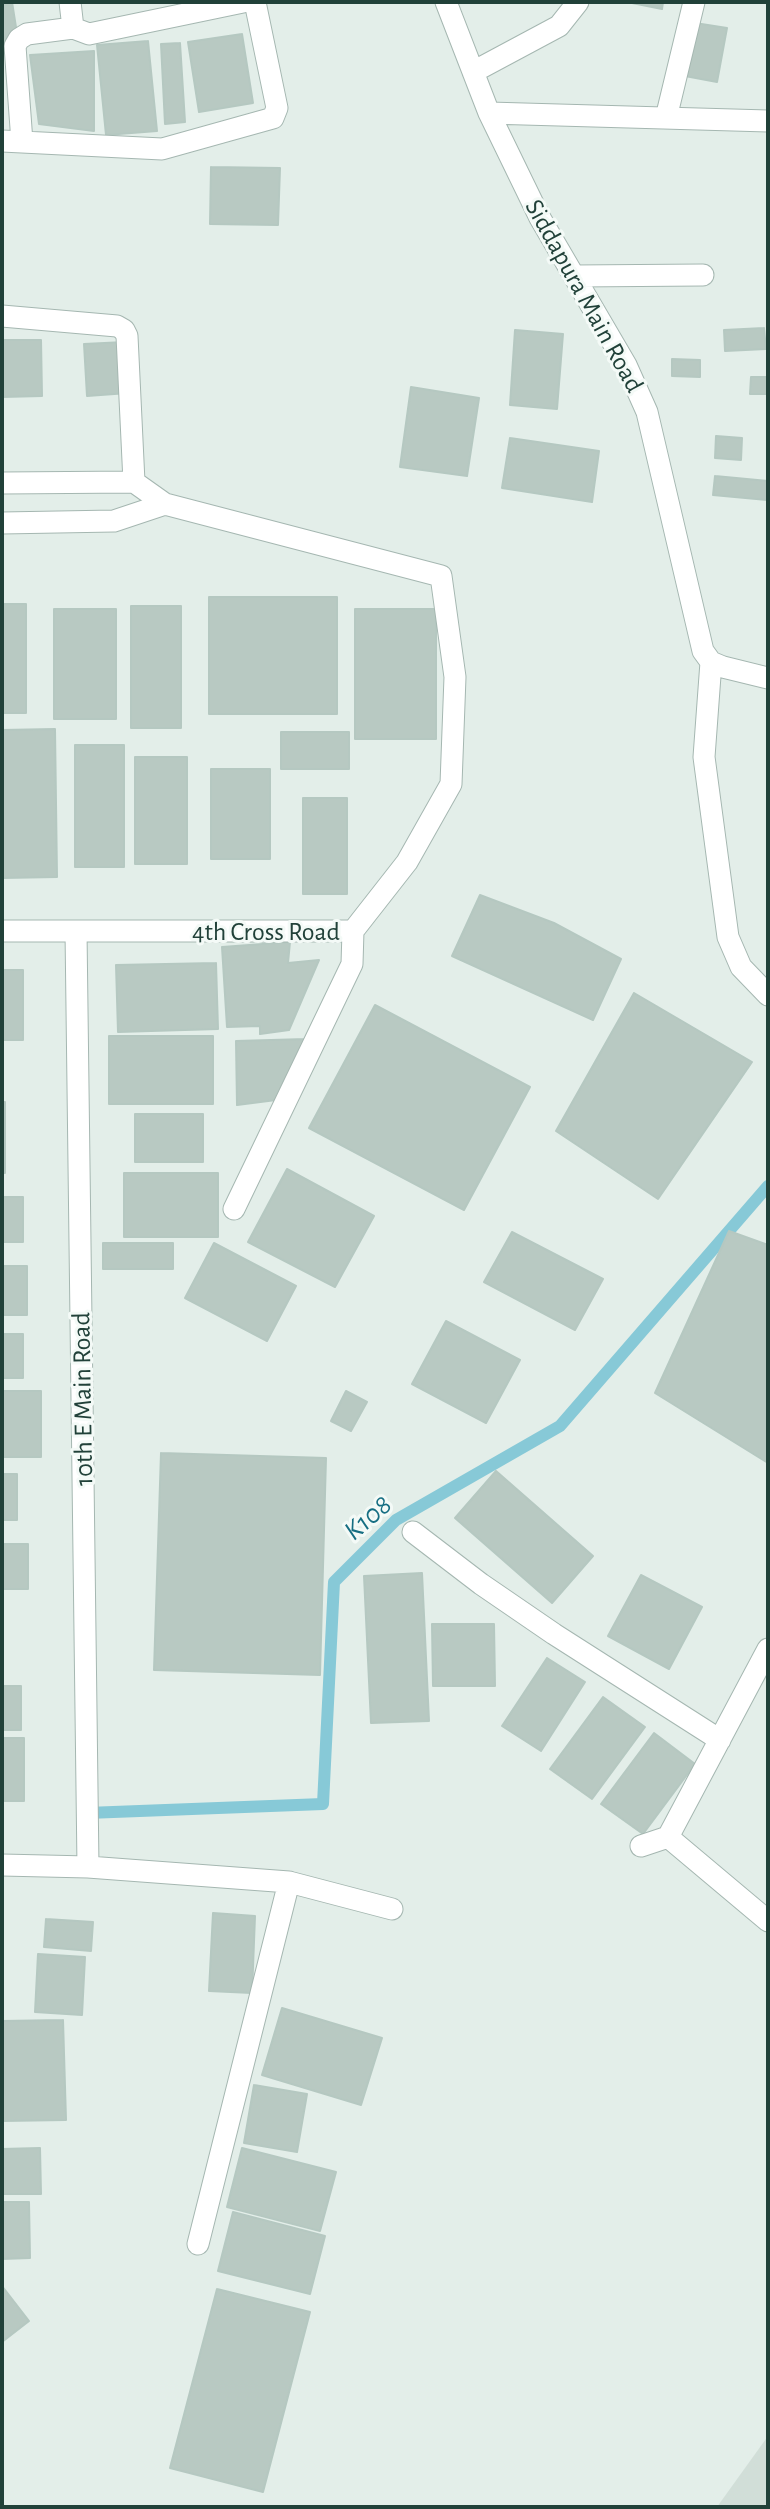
<!DOCTYPE html>
<html>
<head>
<meta charset="utf-8">
<style>
  body { margin:0 }
  #map { position:relative; width:770px; height:2509px; overflow:hidden; background:#e3eee9; font-family:"Alegreya Sans",sans-serif }
  canvas { display:block }
  .frame { position:absolute; inset:0; border:4px solid #214139; pointer-events:none }
</style>
</head>
<body>
<div id="map">
<canvas width="770" height="2509"></canvas>
<div class="frame"></div>
</div>
<script>
const ctx = document.querySelector('canvas').getContext('2d');
ctx.lineJoin = 'round';
function fillPath(path, color) {
  ctx.fillStyle = color;
  ctx.fill(path, 'evenodd');
}
function toPath(rows) {
  const path = new Path2D();
  for (const r of rows) {
    path.moveTo(r[0], r[1]);
    for (let i = 2; i < r.length; i += 2) path.lineTo(r[i], r[i + 1]);
  }
  return path;
}
function trace(path, color, width, dash) {
  ctx.strokeStyle = color;
  ctx.lineWidth = width;
  ctx.lineCap = dash ? 'butt' : 'round';
  ctx.setLineDash(dash || []);
  ctx.stroke(path);
}
function label(font, color, halo, rows, align = 'center') {
  ctx.font = font + ' "Alegreya Sans",sans-serif';
  ctx.lineWidth = 6;
  ctx.setLineDash([]);
  ctx.textBaseline = 'middle';
  ctx.strokeStyle = halo;
  ctx.fillStyle = color;
  for (const [text, x, y, turn = 0] of rows) {
    ctx.save();
    ctx.translate(x, y);
    ctx.rotate((+turn || 0) * Math.PI / 180);
    ctx.textAlign = isNaN(turn) ? turn : align;
    if (halo) ctx.strokeText(text, 0, 0);
    ctx.fillText(text, 0, 0);
    ctx.restore();
  }
}
const built = toPath([
  [768,2436,768,2507,717,2507]
]);
const stream = toPath([
  [87,1813,323,1804,334,1582,396,1520,560,1426,768,1186]
]);
const building = toPath([
  [2,2,12,2,18,40,2,42,2,2],
  [627,2,663,2,662,9,627,2],
  [695,23,727,28,717,82,685,76,695,23],
  [242,34,253,103,199,112,188,42,242,34],
  [148,41,157,131,106,135,97,45,148,41],
  [180,43,185,122,165,124,161,44,180,43],
  [94,51,94,131,39,124,30,55,94,51],
  [211,167,280,168,278,225,210,224,211,167],
  [764,328,766,349,725,351,724,330,764,328],
  [515,330,563,334,557,409,510,405,515,330],
  [2,340,41,340,42,396,2,397,2,340],
  [125,342,128,393,87,396,84,344,125,342],
  [672,359,700,360,700,377,672,376,672,359],
  [751,377,768,377,768,394,750,394,751,377],
  [411,387,479,398,467,476,400,467,411,387],
  [716,436,742,438,741,460,715,458,716,436],
  [510,438,599,451,592,502,502,488,510,438],
  [715,476,768,481,767,500,713,495,715,476],
  [209,597,337,597,337,714,209,714,209,597],
  [2,604,26,604,26,713,2,713,2,604],
  [131,606,181,606,181,728,131,728,131,606],
  [54,609,116,609,116,719,54,719,54,609],
  [355,609,436,609,436,739,355,739,355,609],
  [55,729,57,877,2,878,2,730,55,729],
  [281,732,349,732,349,769,281,769,281,732],
  [75,745,124,745,124,867,75,867,75,745],
  [135,757,187,757,187,864,135,864,135,757],
  [211,769,270,769,270,859,211,859,211,769],
  [303,798,347,798,347,894,303,894,303,798],
  [480,895,554,923,621,959,593,1020,452,956,480,895],
  [290,942,288,963,319,960,289,1030,260,1034,260,1026,227,1027,222,947,290,942],
  [216,963,218,1029,118,1032,116,965,216,963],
  [2,970,23,970,23,1040,2,1040,2,970],
  [634,993,752,1062,658,1199,556,1131,634,993],
  [375,1005,530,1087,464,1210,309,1128,375,1005],
  [109,1036,213,1036,213,1104,109,1104,109,1036],
  [306,1039,276,1100,237,1105,236,1041,306,1039],
  [2,1102,5,1102,5,1173,2,1173,2,1102],
  [135,1114,203,1114,203,1162,135,1162,135,1114],
  [287,1169,374,1216,335,1287,248,1242,287,1169],
  [124,1173,218,1173,218,1237,124,1237,124,1173],
  [2,1197,23,1197,23,1242,2,1242,2,1197],
  [729,1231,768,1245,768,1463,655,1393,729,1231],
  [512,1232,603,1279,575,1330,484,1282,512,1232],
  [103,1243,173,1243,173,1269,103,1269,103,1243],
  [214,1243,296,1286,267,1341,185,1298,214,1243],
  [2,1266,27,1266,27,1315,2,1315,2,1266],
  [446,1321,520,1360,486,1423,412,1384,446,1321],
  [2,1334,23,1334,23,1378,2,1378,2,1334],
  [2,1391,41,1391,41,1457,2,1457,2,1391],
  [346,1391,367,1402,351,1431,331,1421,346,1391],
  [161,1453,326,1458,320,1675,154,1670,161,1453],
  [496,1471,593,1556,552,1603,455,1518,496,1471],
  [2,1474,17,1474,17,1520,2,1520,2,1474],
  [2,1544,28,1544,28,1589,2,1589,2,1544],
  [422,1573,429,1721,371,1723,364,1576,422,1573],
  [641,1575,702,1607,669,1669,608,1636,641,1575],
  [432,1624,494,1624,495,1686,433,1686,432,1624],
  [547,1658,585,1682,541,1751,502,1726,547,1658],
  [2,1686,21,1686,21,1730,2,1730,2,1686],
  [603,1697,645,1727,592,1799,550,1769,603,1697],
  [654,1733,695,1764,643,1834,601,1804,654,1733],
  [2,1738,24,1738,24,1801,2,1801,2,1738],
  [213,1913,255,1916,252,1993,209,1991,213,1913],
  [46,1919,93,1922,91,1951,44,1947,46,1919],
  [38,1954,85,1957,82,2015,35,2012,38,1954],
  [282,2008,382,2038,361,2105,262,2075,282,2008],
  [63,2020,66,2120,2,2121,2,2021,63,2020],
  [254,2085,307,2094,297,2152,244,2143,254,2085],
  [40,2148,41,2194,2,2194,2,2149,40,2148],
  [242,2148,336,2172,320,2231,227,2207,242,2148],
  [2,2202,29,2202,30,2258,2,2259,2,2202],
  [233,2212,325,2236,310,2294,218,2271,233,2212],
  [2,2286,29,2321,2,2342,2,2286],
  [217,2289,310,2312,263,2492,170,2468,217,2289]
]);
const minor = toPath([
  [70,2,73,28,89,34,243,2],
  [446,2,489,113,540,218,626,365,647,412,703,651,711,662,723,667,768,678],
  [473,72,559,26,578,2],
  [489,113,768,121],
  [666,118,694,2],
  [2,141,162,149,273,118,277,108,255,2],
  [22,142,15,46,19,39,27,34,73,28],
  [575,276,703,275],
  [2,316,117,326,124,330,127,336,134,482],
  [2,483,134,482,165,504,441,576,455,677,451,784,407,862,353,931],
  [2,523,114,521,165,504],
  [711,662,704,757,728,937,741,967,768,995],
  [2,931,353,931,352,964,234,1209],
  [76,931,88,1867],
  [413,1532,481,1584,554,1634,720,1740],
  [668,1837,768,1921],
  [641,1846,668,1837,768,1649],
  [2,1865,88,1867,289,1882,392,1909],
  [198,2244,289,1882]
]);
const streetNames = [
  ["Siddapura Main Road",584,296,61],
  ["4th Cross Road",266,932],
  ["10th E Main Road",83,1399,-91]
];
const waterNames = [
  ["K108",368,1518,-41]
];
fillPath(built, '#d1ded8');
trace(stream, '#87c9d7', 12);
fillPath(building, '#b8c9c2');
trace(building, '#b5c8c1', 2);
trace(minor, '#a5b7b1', 23);
trace(minor, '#fff', 21);
label('26px', '#214139', '#f4faf7', streetNames);
label('italic 28px', '#166e82', '#f4faf7', waterNames);
</script>
</body>
</html>
